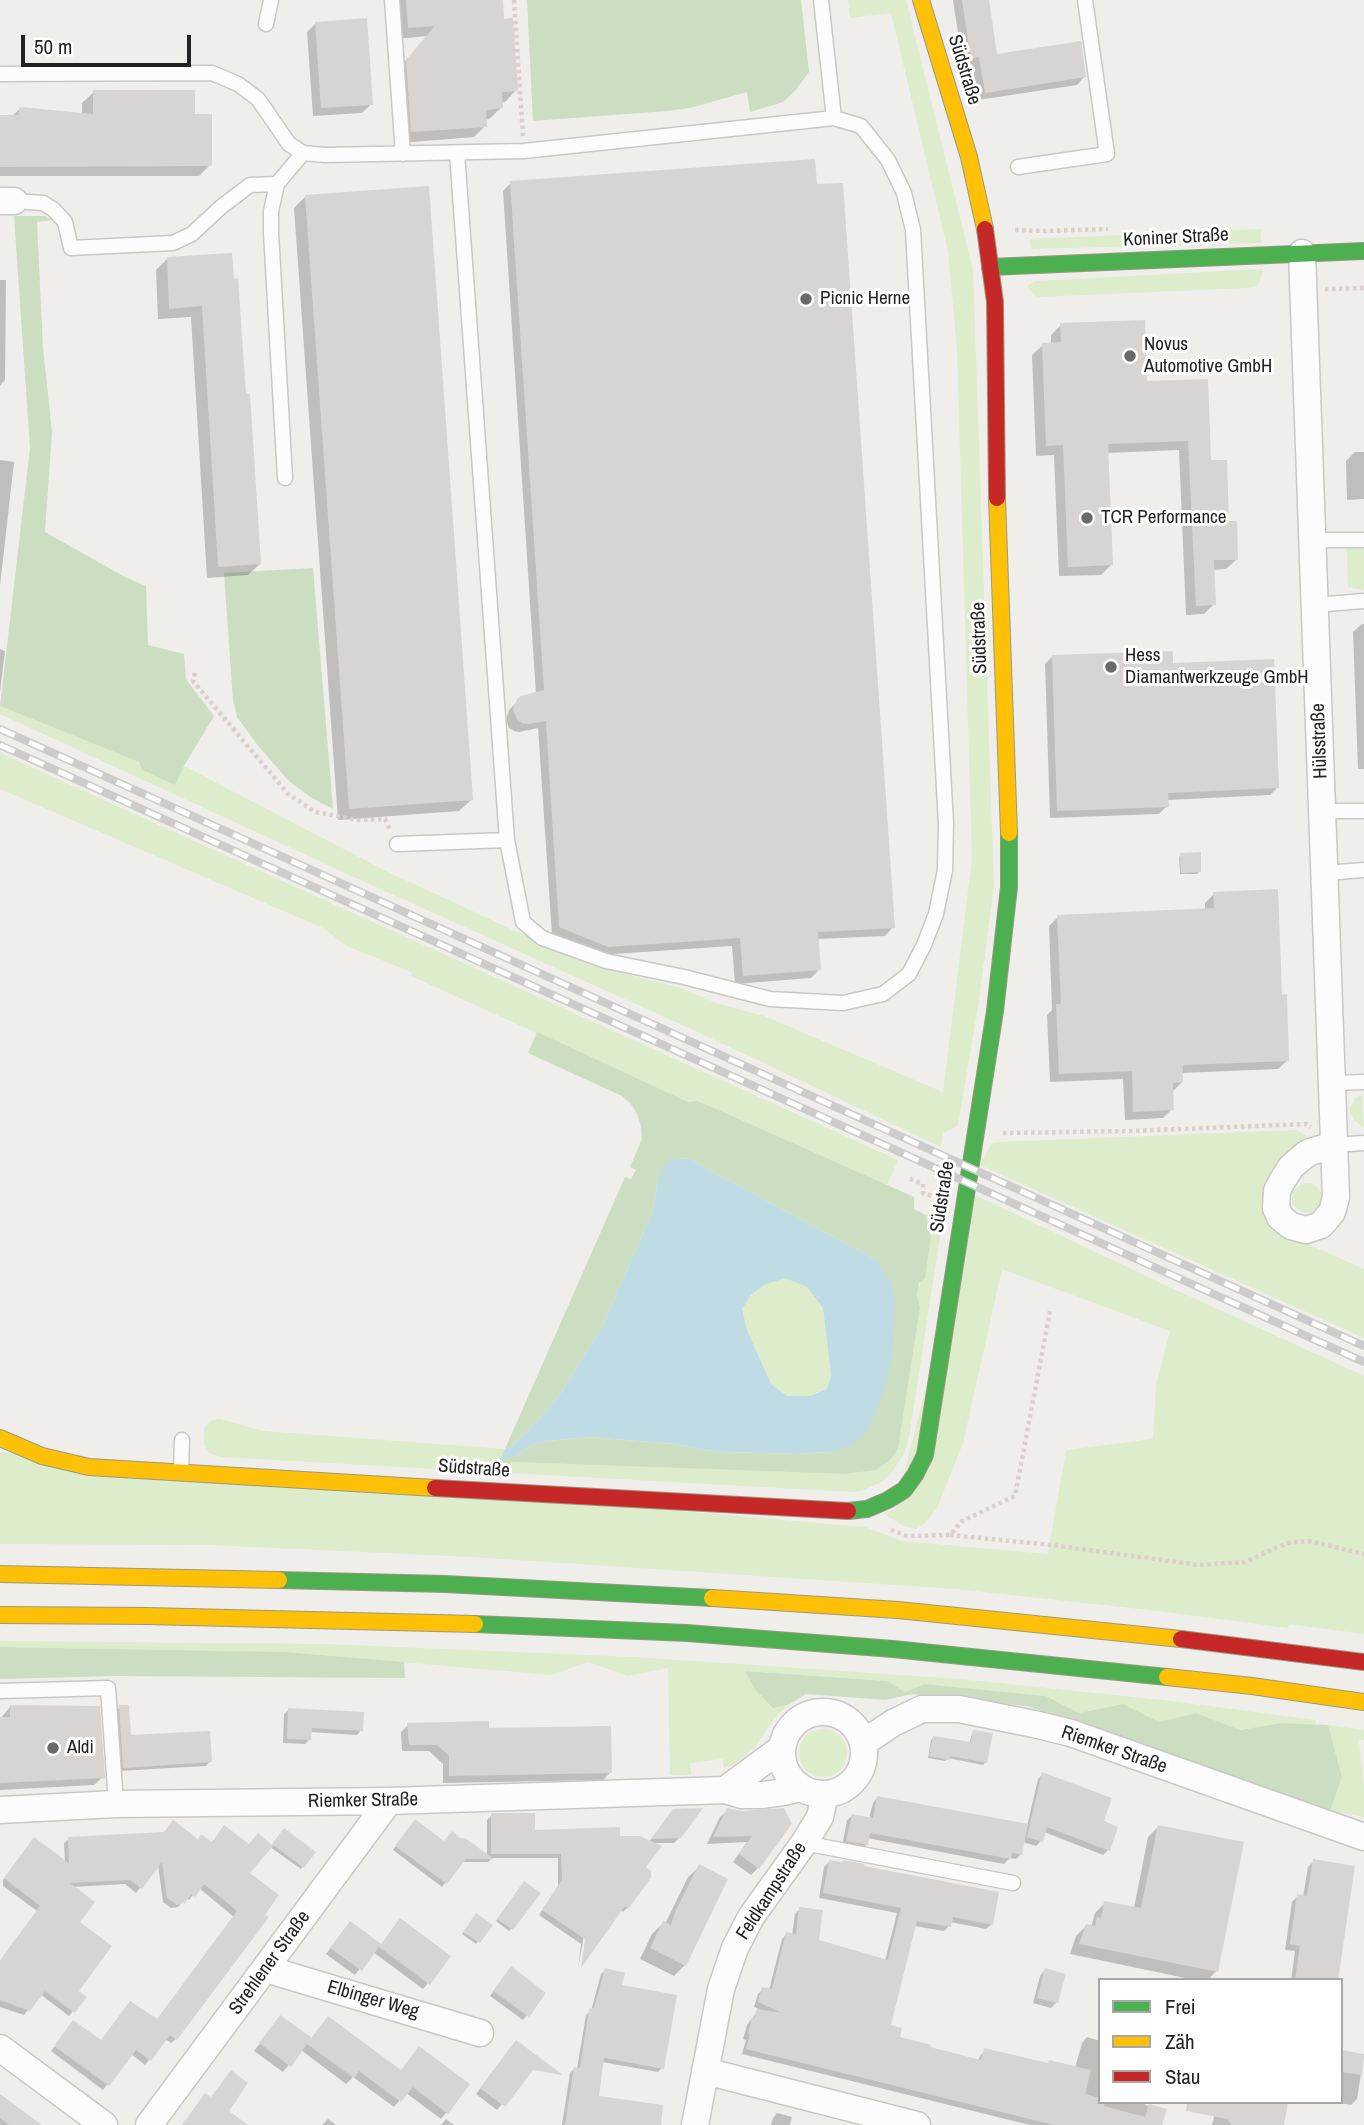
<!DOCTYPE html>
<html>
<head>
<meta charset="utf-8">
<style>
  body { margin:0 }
  #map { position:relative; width:1364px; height:2125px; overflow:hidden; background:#f0eeeb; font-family:"Archivo Narrow",sans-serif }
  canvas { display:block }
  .legend { position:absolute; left:1098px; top:1978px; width:245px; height:126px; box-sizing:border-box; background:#fff; border:2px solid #a7a7a7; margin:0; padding:9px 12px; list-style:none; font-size:21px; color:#222 }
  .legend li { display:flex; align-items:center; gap:14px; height:35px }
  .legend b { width:35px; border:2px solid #a7a7a7 }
  .scale { position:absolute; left:21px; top:35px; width:170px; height:32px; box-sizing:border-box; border:4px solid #222; border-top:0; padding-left:9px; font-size:21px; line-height:24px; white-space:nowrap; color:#222; -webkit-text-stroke:5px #fff; paint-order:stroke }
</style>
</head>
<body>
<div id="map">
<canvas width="1364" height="2125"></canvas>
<ul class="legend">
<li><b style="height:9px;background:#4caf50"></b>Frei</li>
<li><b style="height:9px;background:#ffc107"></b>Zäh</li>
<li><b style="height:9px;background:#c62828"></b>Stau</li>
</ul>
<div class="scale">50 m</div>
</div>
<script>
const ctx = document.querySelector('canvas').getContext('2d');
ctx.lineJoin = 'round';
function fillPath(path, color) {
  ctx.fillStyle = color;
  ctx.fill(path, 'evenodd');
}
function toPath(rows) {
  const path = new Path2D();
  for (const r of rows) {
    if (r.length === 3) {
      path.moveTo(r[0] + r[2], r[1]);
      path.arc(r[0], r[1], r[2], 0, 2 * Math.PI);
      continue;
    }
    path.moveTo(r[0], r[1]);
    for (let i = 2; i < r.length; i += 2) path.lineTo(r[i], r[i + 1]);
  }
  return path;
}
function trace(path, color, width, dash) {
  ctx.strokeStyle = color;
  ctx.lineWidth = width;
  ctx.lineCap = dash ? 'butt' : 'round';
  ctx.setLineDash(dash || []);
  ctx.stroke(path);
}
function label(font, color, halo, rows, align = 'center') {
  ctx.font = font + ' "Archivo Narrow",sans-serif';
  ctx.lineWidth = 6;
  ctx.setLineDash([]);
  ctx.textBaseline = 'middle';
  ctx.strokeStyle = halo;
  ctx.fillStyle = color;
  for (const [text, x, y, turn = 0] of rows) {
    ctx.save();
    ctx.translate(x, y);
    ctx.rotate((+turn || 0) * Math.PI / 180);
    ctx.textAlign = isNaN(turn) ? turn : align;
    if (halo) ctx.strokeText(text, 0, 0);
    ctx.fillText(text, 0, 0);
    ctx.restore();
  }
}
const grass = toPath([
  [848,0,906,0,973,270,994,886,978,1007,958,1126,943,1133,941,1147,700,1033,356,878,0,714,0,706,139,762,142,770,175,785,184,766,388,872,576,959,592,965,680,988,719,1004,764,1016,943,1092,972,859,957,349,948,251,891,13,850,18],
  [1261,229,1261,243,1031,249,1030,239],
  [1263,269,1260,282,1256,286,1247,288,1039,297,1034,295,1027,286,1036,281],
  [1364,545,1364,590,1348,587,1347,548],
  [0,753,898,1160,887,1185,712,1107,697,1101,688,1102,411,976,413,973,347,946,323,928,0,789],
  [1362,1094,1364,1128,1354,1120,1349,1110,1355,1099],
  [1296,1130,1307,1136,1272,1174,1310,1245,1364,1269,1364,1338,980,1165,992,1143,999,1142],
  [1307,1198,15],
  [975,1195,1161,1283,1364,1376,1364,1634,1289,1624,1288,1628,1158,1611,956,1589,472,1557,210,1545,0,1544,0,1452,865,1527,902,1541,1048,1554,1066,1450,1153,1439,1156,1386,1170,1331,1002,1269,963,1443,937,1508,924,1524,916,1529,904,1526,884,1514,895,1509],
  [934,1209,942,1212,942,1223,909,1438,904,1454,890,1475,883,1481,864,1490,852,1492,220,1457,209,1453,204,1445,204,1428,212,1420,219,1419,264,1431,505,1449,495,1472,513,1462,845,1474,876,1470,920,1307,917,1295,931,1237,926,1215],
  [785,1278,807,1287,823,1308,831,1376,827,1389,810,1396,787,1396,771,1384,747,1330,741,1309,751,1295,764,1284],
  [0,1641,326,1644,634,1657,960,1679,1163,1700,1316,1720,1315,1724,1281,1723,1240,1730,1196,1713,1159,1722,1123,1704,1079,1713,1046,1696,924,1684,905,1692,887,1681,746,1671,755,1689,773,1707,790,1704,778,1714,755,1747,735,1764,724,1768,722,1759,690,1763,691,1775,670,1775,668,1668,628,1676,588,1662,551,1675,285,1652,0,1647],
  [1328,1725,1364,1730,1364,1740,1359,1740,1364,1788,1364,1817,1330,1811,1342,1777],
  [823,1753,24]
]);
const forest = toPath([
  [527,0,801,0,809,72,795,91,783,102,750,112,747,92,690,108,667,111,533,121],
  [14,216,45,216,52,220,37,222,43,348,52,432,45,532,125,577,146,586,148,645,184,654,186,679,214,716,184,766,175,785,142,770,139,762,0,706,30,448],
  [313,568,333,809,310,797,288,780,259,747,237,717,233,700,224,573],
  [537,1032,688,1102,697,1101,712,1107,914,1197,914,1209,926,1215,931,1237,925,1278,919,1283,917,1295,920,1307,898,1448,891,1459,876,1470,845,1474,513,1462,494,1472,499,1461,515,1456,533,1444,546,1441,590,1437,675,1444,703,1450,726,1452,798,1454,831,1452,876,1260,689,1159,672,1158,658,1179,653,1211,602,1327,561,1393,530,1429,511,1447,505,1449,625,1177,631,1179,636,1170,630,1167,642,1139,641,1126,637,1114,631,1104,622,1096,528,1053],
  [0,1647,285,1652,404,1662,405,1678,116,1676,0,1679],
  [745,1671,887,1681,905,1692,924,1684,1046,1696,1079,1713,1123,1704,1159,1722,1196,1713,1240,1730,1281,1723,1328,1725,1342,1777,1330,1811,1131,1740,1027,1706,912,1694,886,1700,806,1694,790,1704,773,1708,755,1689]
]);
const water = toPath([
  [672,1158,689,1159,876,1260,891,1284,895,1298,892,1355,885,1387,870,1425,863,1435,848,1447,831,1452,798,1454,726,1452,703,1450,675,1444,590,1437,546,1441,533,1444,515,1456,499,1461,505,1449,511,1447,530,1429,561,1393,602,1327,653,1211,658,1179,664,1166],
  [785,1278,807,1287,823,1308,831,1376,827,1389,810,1396,787,1396,771,1384,747,1330,742,1309,751,1295,764,1285]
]);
const shadow = toPath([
  [394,0,501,0,503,21,516,90,505,102,500,102,501,108,489,119,485,120,485,126,474,137,400,143,395,73,427,36,397,39],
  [953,0,987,0,995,56,1084,77,1077,85,978,100,972,64,963,66],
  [316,23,371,104,362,113,313,116,307,32],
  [94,92,193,116,210,165,199,176,0,176,0,116,12,116,21,108,82,114,82,103],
  [511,183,815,185,893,927,885,936,817,939,819,970,811,978,735,984,732,946,599,955,552,935,538,728,519,732,514,731,509,728,506,720,509,710,518,701,536,694,503,191],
  [306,196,471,800,459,811,338,820,294,208],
  [231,255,260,564,248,575,207,578,191,317,158,319,156,270,167,259],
  [0,280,6,280,5,380,0,386],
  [1061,325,1145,383,1209,462,1237,559,1226,569,1213,570,1214,604,1204,614,1186,615,1179,450,1107,453,1111,565,1101,575,1059,576,1054,455,1036,456,1032,355,1043,345,1051,345,1051,335],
  [1355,452,1364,452,1364,499,1347,500,1346,461],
  [0,460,14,462,0,586],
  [1362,624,1364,624,1364,769,1358,769,1353,632],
  [0,649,5,651,0,692],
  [1053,656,1172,664,1277,788,1270,795,1167,800,1167,806,1159,814,1050,818,1045,664],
  [1181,855,1200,871,1197,874,1180,874,1179,857],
  [1214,894,1280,997,1288,1060,1278,1069,1181,1073,1182,1082,1172,1092,1172,1109,1163,1118,1125,1120,1123,1079,1050,1082,1047,1015,1052,1010,1049,926,1058,917,1205,911,1205,903],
  [10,1707,103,1777,94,1785,0,1790,0,1719],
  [120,1707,130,1737,210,1761,206,1766,119,1771,115,1712],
  [289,1710,361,1730,357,1735,310,1732,310,1739,305,1744,283,1743,284,1714],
  [408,1725,487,1730,610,1773,603,1780,443,1783,443,1764,429,1751,402,1751,401,1732],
  [973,1731,985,1763,983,1765,948,1758,945,1761,928,1758,931,1740,933,1738,969,1744],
  [1043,1774,1101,1822,1108,1850,1103,1855,1044,1832,1041,1841,1036,1846,1023,1842,1021,1854,1016,1859,1010,1858,1004,1864,867,1838,866,1845,861,1849,842,1846,847,1820,852,1816,869,1819,873,1803,877,1798,1027,1826,1038,1779],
  [728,1810,742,1813,783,1810,758,1868,751,1875,733,1862,747,1842,707,1844,720,1817],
  [492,1815,533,1831,649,1842,668,1817,680,1837,674,1843,652,1843,627,1908,623,1912,620,1910,588,1931,585,1930,578,1969,581,1944,539,1915,558,1886,558,1858,492,1858,488,1862,461,1862,442,1887,393,1850,412,1825,444,1843,487,1857,487,1820],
  [1158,1827,1216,1971,1208,1980,1195,1980,1070,1954,1076,1936,1086,1926,1090,1927,1092,1924,1095,1913,1105,1903,1134,1908,1148,1837],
  [284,1830,314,1852,301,1869,270,1847,247,1873,277,1895,176,2039,171,2043,165,2039,145,2065,131,2054,103,2090,51,2051,69,2027,100,2042,156,2021,234,1917,199,1888,189,1900,186,1898,178,1907,171,1908,163,1902,158,1865,136,1893,125,1884,71,1887,78,1922,76,1991,73,2011,69,2016,40,1994,24,2015,0,2007,0,1961,37,1911,3,1886,3,1880,30,1844,65,1863,64,1843,69,1839,197,1841,211,1844,271,1847],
  [1314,1861,1336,1980,1291,1980,1295,1951,1285,1950,1292,1902,1298,1896,1303,1897,1308,1867],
  [829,1862,992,1924,986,1929,950,1922,949,1926,944,1931,914,1926,889,2027,898,2038,928,2048,978,2061,980,2056,985,2050,1046,2065,1075,2068,1082,2043,1087,2037,1100,2041,1100,2102,1145,2102,1145,2105,1165,2110,1161,2125,1030,2125,742,2054,746,2040,743,2039,747,2025,759,2009,754,2007,758,1994,763,1989,769,1990,782,1939,787,1934,792,1935,795,1914,800,1909,817,1942,885,1961,897,1913,819,1898,824,1867],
  [699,1867,685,1965,674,1976,640,1959,652,1934,663,1923,665,1924,688,1877],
  [522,1885,511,1929,509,1931,496,1921],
  [474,1918,490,1926,476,1944,462,1934],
  [350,1923,381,1946,428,1983,423,1989,373,1952,355,1975,326,1954],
  [606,1970,619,1987,662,2068,658,2072,602,2062,597,2097,660,2125,562,2125,570,2073,574,2069,577,2069,586,2015,591,2011,601,1974],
  [1045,1970,1056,2003,1051,2008,1033,2003,1040,1976],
  [507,1973,544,1993,523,2020,490,1996],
  [280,2017,311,2040,400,2072,419,2048,447,2112,441,2119,406,2093,394,2107,353,2077,346,2084,301,2050,283,2072,254,2051],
  [511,2047,502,2104,497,2110,476,2094],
  [1341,2052,1364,2056,1357,2099,1351,2105,1335,2102,1341,2102],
  [0,2095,41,2125,0,2125],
  [1218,2102,1282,2125,1212,2125],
  [777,2113,792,2117,790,2125,771,2125,773,2118],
  [328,2119,336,2125,322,2125],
  [446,2119,454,2125,441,2125]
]);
const building = toPath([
  [406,0,503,0,504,19,513,18,518,91,502,92,503,108,486,110,487,127,411,132,406,60,435,26,408,28],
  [962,0,989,0,997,54,1081,41,1086,77,985,93,979,57,971,59],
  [367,18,373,105,321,108,315,22],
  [93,90,195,90,195,114,212,114,212,166,0,167,0,115,18,115,20,107,93,114],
  [815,159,817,184,843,183,895,928,818,932,821,970,743,976,740,938,608,947,559,927,546,721,528,724,522,723,517,719,513,710,517,699,521,696,544,690,510,181],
  [429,186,473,800,349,809,305,195],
  [232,253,234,279,238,278,246,394,250,394,261,564,218,567,202,306,169,309,167,257],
  [1145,320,1147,381,1208,379,1211,460,1227,460,1229,521,1237,521,1238,560,1214,560,1216,605,1196,606,1188,441,1108,444,1113,565,1068,567,1063,445,1046,446,1042,343,1061,342,1060,323],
  [1173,651,1173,663,1274,659,1279,788,1168,793,1169,807,1057,811,1052,655],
  [1201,852,1201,872,1181,873,1180,853],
  [1278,889,1282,995,1287,994,1289,1061,1183,1065,1183,1082,1173,1083,1174,1110,1133,1112,1132,1071,1059,1074,1056,1004,1061,1004,1057,915,1214,908,1213,892],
  [10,1705,100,1706,105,1778,0,1783,0,1717,10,1717],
  [119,1705,129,1705,131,1735,210,1731,212,1762,123,1768],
  [288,1708,364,1712,363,1731,312,1728,311,1740,287,1739],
  [489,1721,489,1728,611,1726,612,1773,449,1776,449,1756,437,1745,409,1745,407,1723],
  [973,1730,993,1733,987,1763,950,1756,949,1760,929,1756,933,1736,971,1742],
  [1042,1772,1112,1798,1104,1821,1118,1827,1110,1851,1047,1827,1043,1842,1027,1837],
  [877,1796,1028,1824,1022,1855,1012,1853,1011,1859,870,1833,868,1845,846,1841,852,1814,873,1818],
  [703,1808,681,1838,651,1839,673,1809],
  [727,1808,742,1811,784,1808,792,1824,759,1869,739,1854,752,1836,713,1837],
  [491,1813,535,1813,535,1830,620,1827,620,1836,640,1836,662,1846,646,1867,651,1871,651,1878,628,1909,625,1906,581,1968,585,1939,542,1910,562,1880,561,1854,491,1854],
  [415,1819,444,1841,452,1831,460,1838,465,1838,494,1859,466,1859,447,1884,395,1846],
  [173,1820,198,1839,201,1834,212,1842,224,1825,249,1844,258,1833,273,1846,250,1873,279,1895,265,1915,269,1917,177,2040,170,2035,151,2061,136,2050,109,2086,54,2046,73,2020,101,2040,130,2001,157,2019,237,1911,204,1884,195,1897,191,1894,185,1903,177,1905,167,1898,162,1862,142,1889,130,1880,70,1883,95,1902,80,1922,112,1946,79,1991,87,1997,75,2013,45,1991,30,2011,0,2000,0,1960,40,1906,4,1878,34,1837,69,1863,68,1837,164,1832],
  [1158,1825,1244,1842,1218,1972,1079,1944,1086,1924,1095,1926,1097,1917,1101,1918,1104,1901,1141,1908],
  [284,1828,316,1852,304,1868,272,1844],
  [1313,1859,1355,1866,1338,1980,1295,1980,1300,1946,1290,1944,1297,1894,1307,1896],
  [829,1860,842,1862,843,1860,864,1864,864,1866,999,1892,993,1925,953,1917,951,1927,917,1921,891,2025,902,2028,900,2037,931,2045,930,2047,981,2060,984,2048,1048,2063,1049,2060,1091,2070,1085,2094,1100,2098,1100,2102,1105,2102,1104,2106,1145,2117,1149,2104,1167,2109,1162,2125,1054,2125,746,2049,750,2034,748,2034,752,2017,754,2018,757,2009,782,2013,758,2002,762,1987,772,1989,786,1932,796,1934,799,1907,823,1910,819,1940,888,1960,901,1908,823,1893],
  [699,1864,728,1879,686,1966,650,1948,663,1921,671,1925,675,1912],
  [524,1881,541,1893,513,1930,497,1919],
  [476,1913,493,1925,480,1943,463,1932],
  [400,1918,451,1956,430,1985,379,1947],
  [350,1921,381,1944,362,1971,330,1948],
  [511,1966,546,1993,529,2017,493,1991],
  [605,1968,625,1973,622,1985,677,1995,664,2069,604,2058,599,2096,663,2105,661,2125,565,2125,574,2067,580,2068,589,2009,594,2008],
  [1045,1968,1066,1974,1058,2003,1037,1998],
  [280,2015,312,2038,309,2041,328,2016,401,2070,419,2046,470,2084,448,2114,413,2087,401,2102,359,2071,354,2078,307,2044,291,2067,259,2043],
  [516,2040,563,2075,533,2070,505,2107,480,2088],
  [1341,2050,1364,2054,1362,2075,1341,2072],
  [231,2070,248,2083,229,2111,248,2125,182,2125,205,2093,211,2097],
  [0,2094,42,2125,9,2125,0,2118],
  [1187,2102,1288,2102,1284,2125,1231,2125,1228,2119,1186,2111]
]);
const path = toPath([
  [514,0,523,136],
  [1015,230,1044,231,1108,229],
  [1325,289,1364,288],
  [195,673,193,681,288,794,315,812,359,820,385,819,390,830],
  [1003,1133,1130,1131,1306,1124,1311,1127],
  [910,1179,923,1184,923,1193,937,1198],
  [891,1530,907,1536,950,1535,962,1521,1015,1496,1050,1311],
  [950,1535,1052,1545,1199,1565,1245,1562,1287,1543,1310,1541,1364,1554]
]);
const lane = toPath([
  [392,0,403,154],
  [266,24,271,0],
  [0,74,212,73,238,84,258,99,289,144,303,153,325,155,524,151,834,118,821,0],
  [457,153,507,840,523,922,542,938,606,961,684,977,770,999,843,1003,883,994,909,974,924,945,936,914,945,870,946,824,913,230,904,193,888,160,861,126,834,118],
  [1018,167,1107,154,1085,0],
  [14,201,43,203,53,209,65,222,71,248,173,243,192,234,221,207,250,185,277,184],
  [285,478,271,232,271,211,277,184,303,153],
  [1312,540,1364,540],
  [1315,605,1364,601],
  [1322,811,1364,811],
  [397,844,507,840],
  [1325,873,1364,870],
  [1332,1083,1364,1082],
  [1334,1145,1364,1143],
  [181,1472,182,1440],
  [0,1691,108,1688,116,1804],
  [804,1843,1013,1883]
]);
const street = toPath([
  [0,201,14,201],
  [1302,253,1336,1197,1332,1212,1321,1225,1306,1230,1291,1226,1280,1217,1276,1208,1277,1191,1282,1181,1291,1167,1305,1155,1310,1152,1334,1145],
  [823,1753,41],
  [863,1743,893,1723,922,1709,959,1709,1034,1724,1071,1733,1364,1837],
  [725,1790,782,1748],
  [0,1810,116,1804,389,1801,725,1790,742,1795,763,1795,784,1792,800,1788],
  [266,1969,480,2033],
  [0,2048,104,2125],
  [705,2071,917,2125],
  [149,2125,389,1801],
  [695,2125,721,1989,735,1948,751,1917,804,1843,820,1817,825,1794]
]);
const fast = toPath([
  [990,267,1364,251],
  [848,1511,867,1509,888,1500,904,1490,915,1475,925,1455,995,1011,1009,887,1009,833],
  [279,1580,445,1584,712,1598],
  [475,1624,687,1633,893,1649,1167,1677]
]);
const slow = toPath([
  [921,0,969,157,985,229],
  [997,498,1009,833],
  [0,1438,42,1456,89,1467,435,1488],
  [0,1574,279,1580],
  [712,1598,898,1610,1181,1639],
  [0,1615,147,1616,475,1624],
  [1167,1677,1252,1686,1364,1702]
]);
const jam = toPath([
  [985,229,995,302,997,498],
  [435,1488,848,1511],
  [1181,1639,1364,1662]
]);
const rail = toPath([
  [0,729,1364,1346],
  [0,745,1364,1362]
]);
const markers = [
  [806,299,7,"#6a6968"],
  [1130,356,7,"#6a6968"],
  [1087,518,7,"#6a6968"],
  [1111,667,7,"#6a6968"],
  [53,1748,7,"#6a6968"]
];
const streetNames = [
  ["Südstraße",964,70,73],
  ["Koniner Straße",1176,238,-3],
  ["Südstraße",980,638,-92],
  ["Hülsstraße",1320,741,-92],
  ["Südstraße",943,1197,-81],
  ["Südstraße",474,1469,4],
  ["Riemker Straße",1114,1750,19],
  ["Riemker Straße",363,1801,-1],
  ["Feldkampstraße",772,1891,-57],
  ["Strehlener Straße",270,1963,-54],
  ["Elbinger Weg",373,2000,16]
];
const poiNames = [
  ["Picnic Herne",820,299],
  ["Novus",1144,345],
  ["Automotive GmbH",1144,367],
  ["TCR Performance",1101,518],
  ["Hess",1125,656],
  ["Diamantwerkzeuge GmbH",1125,678],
  ["Aldi",67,1748]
];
fillPath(grass, '#ddeccb');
fillPath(forest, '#cbdec1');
fillPath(water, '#bfdbe3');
fillPath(shadow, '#0003');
fillPath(building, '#d7d4d2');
trace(lane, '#c9c8c7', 17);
trace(street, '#c9c8c7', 29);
trace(fast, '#999a82', 18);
trace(slow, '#999a82', 18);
trace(jam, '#999a82', 18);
trace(path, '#dccecd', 4.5, [3.5, 3.5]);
trace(lane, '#fdfcfc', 14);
trace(street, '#fdfcfc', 26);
trace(fast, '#4caf50', 16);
trace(slow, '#ffc107', 16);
trace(jam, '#c62828', 16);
trace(rail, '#ccc', 8);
trace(rail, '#fff', 5, [16]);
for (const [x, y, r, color] of markers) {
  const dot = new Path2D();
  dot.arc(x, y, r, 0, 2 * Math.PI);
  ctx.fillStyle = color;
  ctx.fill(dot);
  trace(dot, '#fff', 2.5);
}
label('19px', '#222', '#fff', streetNames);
label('19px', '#222', '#fff', poiNames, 'left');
</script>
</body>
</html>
